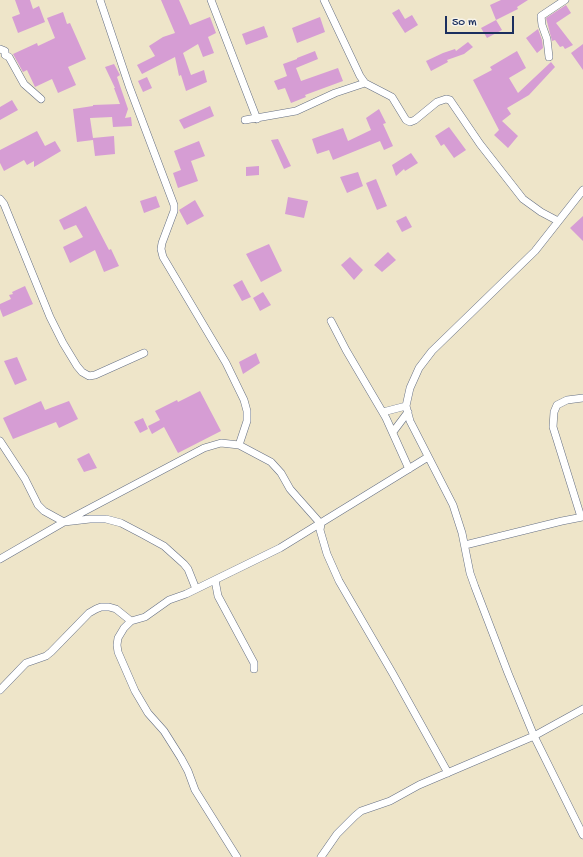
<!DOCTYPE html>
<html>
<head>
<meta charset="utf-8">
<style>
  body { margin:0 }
  #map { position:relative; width:583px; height:857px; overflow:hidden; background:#eee5c9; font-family:"Gochi Hand",sans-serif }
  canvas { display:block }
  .scale { position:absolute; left:445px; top:16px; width:69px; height:18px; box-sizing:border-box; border:2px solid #1b2f5e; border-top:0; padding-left:5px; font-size:12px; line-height:14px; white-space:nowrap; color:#1b2f5e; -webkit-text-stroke:3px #f7f3e8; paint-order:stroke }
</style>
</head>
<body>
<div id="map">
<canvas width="583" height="857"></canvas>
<div class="scale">50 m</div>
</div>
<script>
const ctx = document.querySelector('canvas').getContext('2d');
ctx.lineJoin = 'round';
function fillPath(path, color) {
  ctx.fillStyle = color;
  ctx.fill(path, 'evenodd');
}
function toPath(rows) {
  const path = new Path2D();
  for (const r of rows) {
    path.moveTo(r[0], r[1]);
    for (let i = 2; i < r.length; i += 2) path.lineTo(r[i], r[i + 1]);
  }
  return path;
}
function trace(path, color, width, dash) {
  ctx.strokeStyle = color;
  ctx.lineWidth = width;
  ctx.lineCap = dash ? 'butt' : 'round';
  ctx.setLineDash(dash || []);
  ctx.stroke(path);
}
const building = toPath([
  [15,0,30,0,33,9,39,6,45,22,18,33,12,17,20,14],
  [161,0,179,0,190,25,210,17,216,33,208,37,214,53,203,57,198,44,183,53,191,75,204,70,207,82,186,91,181,75,179,76,175,57,142,74,137,65,155,56,149,46,163,37,175,33],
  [501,0,528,0,517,7,518,9,496,20,490,5],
  [566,5,571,13,556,23,573,45,565,49,563,46,560,47,555,40,552,41,546,18],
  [399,9,405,19,412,15,418,25,405,33,392,13],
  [63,12,67,24,70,23,86,59,68,67,76,85,58,93,52,79,35,87,27,70,23,72,13,54,37,43,38,46,55,38,47,18],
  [320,17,325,32,297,43,292,28],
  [496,20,502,30,487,38,481,28],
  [264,26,268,37,246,45,242,34],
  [538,29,542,40,543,48,537,53,526,38],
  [468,42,473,47,464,54,447,60,448,62,431,71,426,61,443,53,455,49,456,51],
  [583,44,583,70,571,53],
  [315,51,318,59,296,68,301,81,338,68,343,81,305,95,306,97,291,103,285,88,278,90,274,81,287,76,283,64,297,59,297,58],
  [517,51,526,68,509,78,518,93,551,62,555,67,529,95,507,108,511,114,502,121,518,136,508,148,494,135,499,130,473,80,492,70,490,67],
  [114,64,120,75,117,77,128,109,125,118,131,117,132,126,113,127,112,117,90,118,93,138,114,136,115,154,95,156,93,140,77,142,73,109,93,106,93,105,120,104,114,88,115,88,105,67],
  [147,77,152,88,143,92,138,81],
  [12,100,18,110,0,120,0,107],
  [210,106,214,116,184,129,179,120],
  [379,109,386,123,383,124,393,146,384,150,380,141,333,160,329,150,317,154,312,139,343,128,348,141,371,130,366,118],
  [449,127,466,150,454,158,444,144,441,146,435,136],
  [37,131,45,146,55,141,61,151,34,167,34,161,27,165,24,160,4,171,0,163,0,150],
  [278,139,291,166,284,169,271,140],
  [199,141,205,156,191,161,198,181,178,188,173,173,181,170,174,151],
  [411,153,418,163,405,171,404,169,396,176,392,165],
  [259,166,259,175,246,176,246,167],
  [358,172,363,186,347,193,340,177],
  [376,179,387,206,377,210,366,183],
  [156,196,160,207,144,213,140,201],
  [288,197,308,201,304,218,285,214],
  [195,200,204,216,187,225,179,210],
  [86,206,109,250,111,249,119,266,104,272,95,250,70,263,63,247,83,237,76,225,64,230,59,220],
  [406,216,412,227,402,232,396,221],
  [583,216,583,241,570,228],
  [269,244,282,271,261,282,246,254],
  [388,252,396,260,382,272,374,265],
  [350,257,363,270,354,280,341,265],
  [242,280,251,297,242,301,233,285],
  [25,286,33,304,3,317,0,309,0,304,11,299,9,295,13,294,12,292],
  [263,292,271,305,260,311,253,298],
  [256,353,260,363,243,374,239,362],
  [17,357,27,380,15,385,4,361],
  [200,391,221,431,178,453,164,427,152,434,148,426,160,420,155,411,177,400,178,402],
  [41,401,45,410,69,401,78,419,59,428,56,422,13,439,3,418],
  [143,418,148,429,140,433,134,422],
  [89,453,97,468,84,472,77,459]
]);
const street = toPath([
  [100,0,129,86,174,205,174,211,162,243,161,249,163,257,226,363,244,400,247,411,247,421,239,445],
  [211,0,257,119],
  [324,0,360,76,365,83,392,97,406,120,410,122,415,120,437,102,446,99,450,100,480,144,523,199,541,212,558,221],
  [0,49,5,51,5,55,9,57,24,84,41,99],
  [549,57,547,39,542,25,541,16,565,0],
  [245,120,296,111,335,93,365,83],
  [583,190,535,251,432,351,419,368,410,388,406,406,410,421,453,505,462,533,470,573,475,587,508,673,534,736,583,835],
  [0,199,4,204,50,317,63,343,77,366,82,372,89,376,95,375,144,353],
  [331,321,346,350,386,418,409,469],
  [383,412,406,406],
  [393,432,408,412],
  [0,441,25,479,38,505,44,511,64,522,90,519,106,519,121,523,142,534,164,546,184,564,188,569,196,589],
  [581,517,553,427,554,412,557,405,567,400,583,398],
  [465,545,562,521,583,517],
  [0,559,64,522,204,448,221,443,239,445,271,462,281,473,290,489,297,497,321,524,320,530,327,554,339,581,393,674,448,773],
  [215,580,218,596,254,663,254,669],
  [0,690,26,663,46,656,51,652,89,613,96,609,101,607,109,607,116,609,131,621],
  [237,857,195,790,188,771,181,758,164,731,148,713,135,691,118,652,117,645,118,638,124,628,131,621,145,617,169,600,186,594,280,548,428,457],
  [321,857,337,834,355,816,361,811,390,801,419,785,534,736,583,709]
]);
fillPath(building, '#d69dd4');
trace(street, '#656f83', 8);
trace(street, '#fff', 7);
</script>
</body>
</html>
